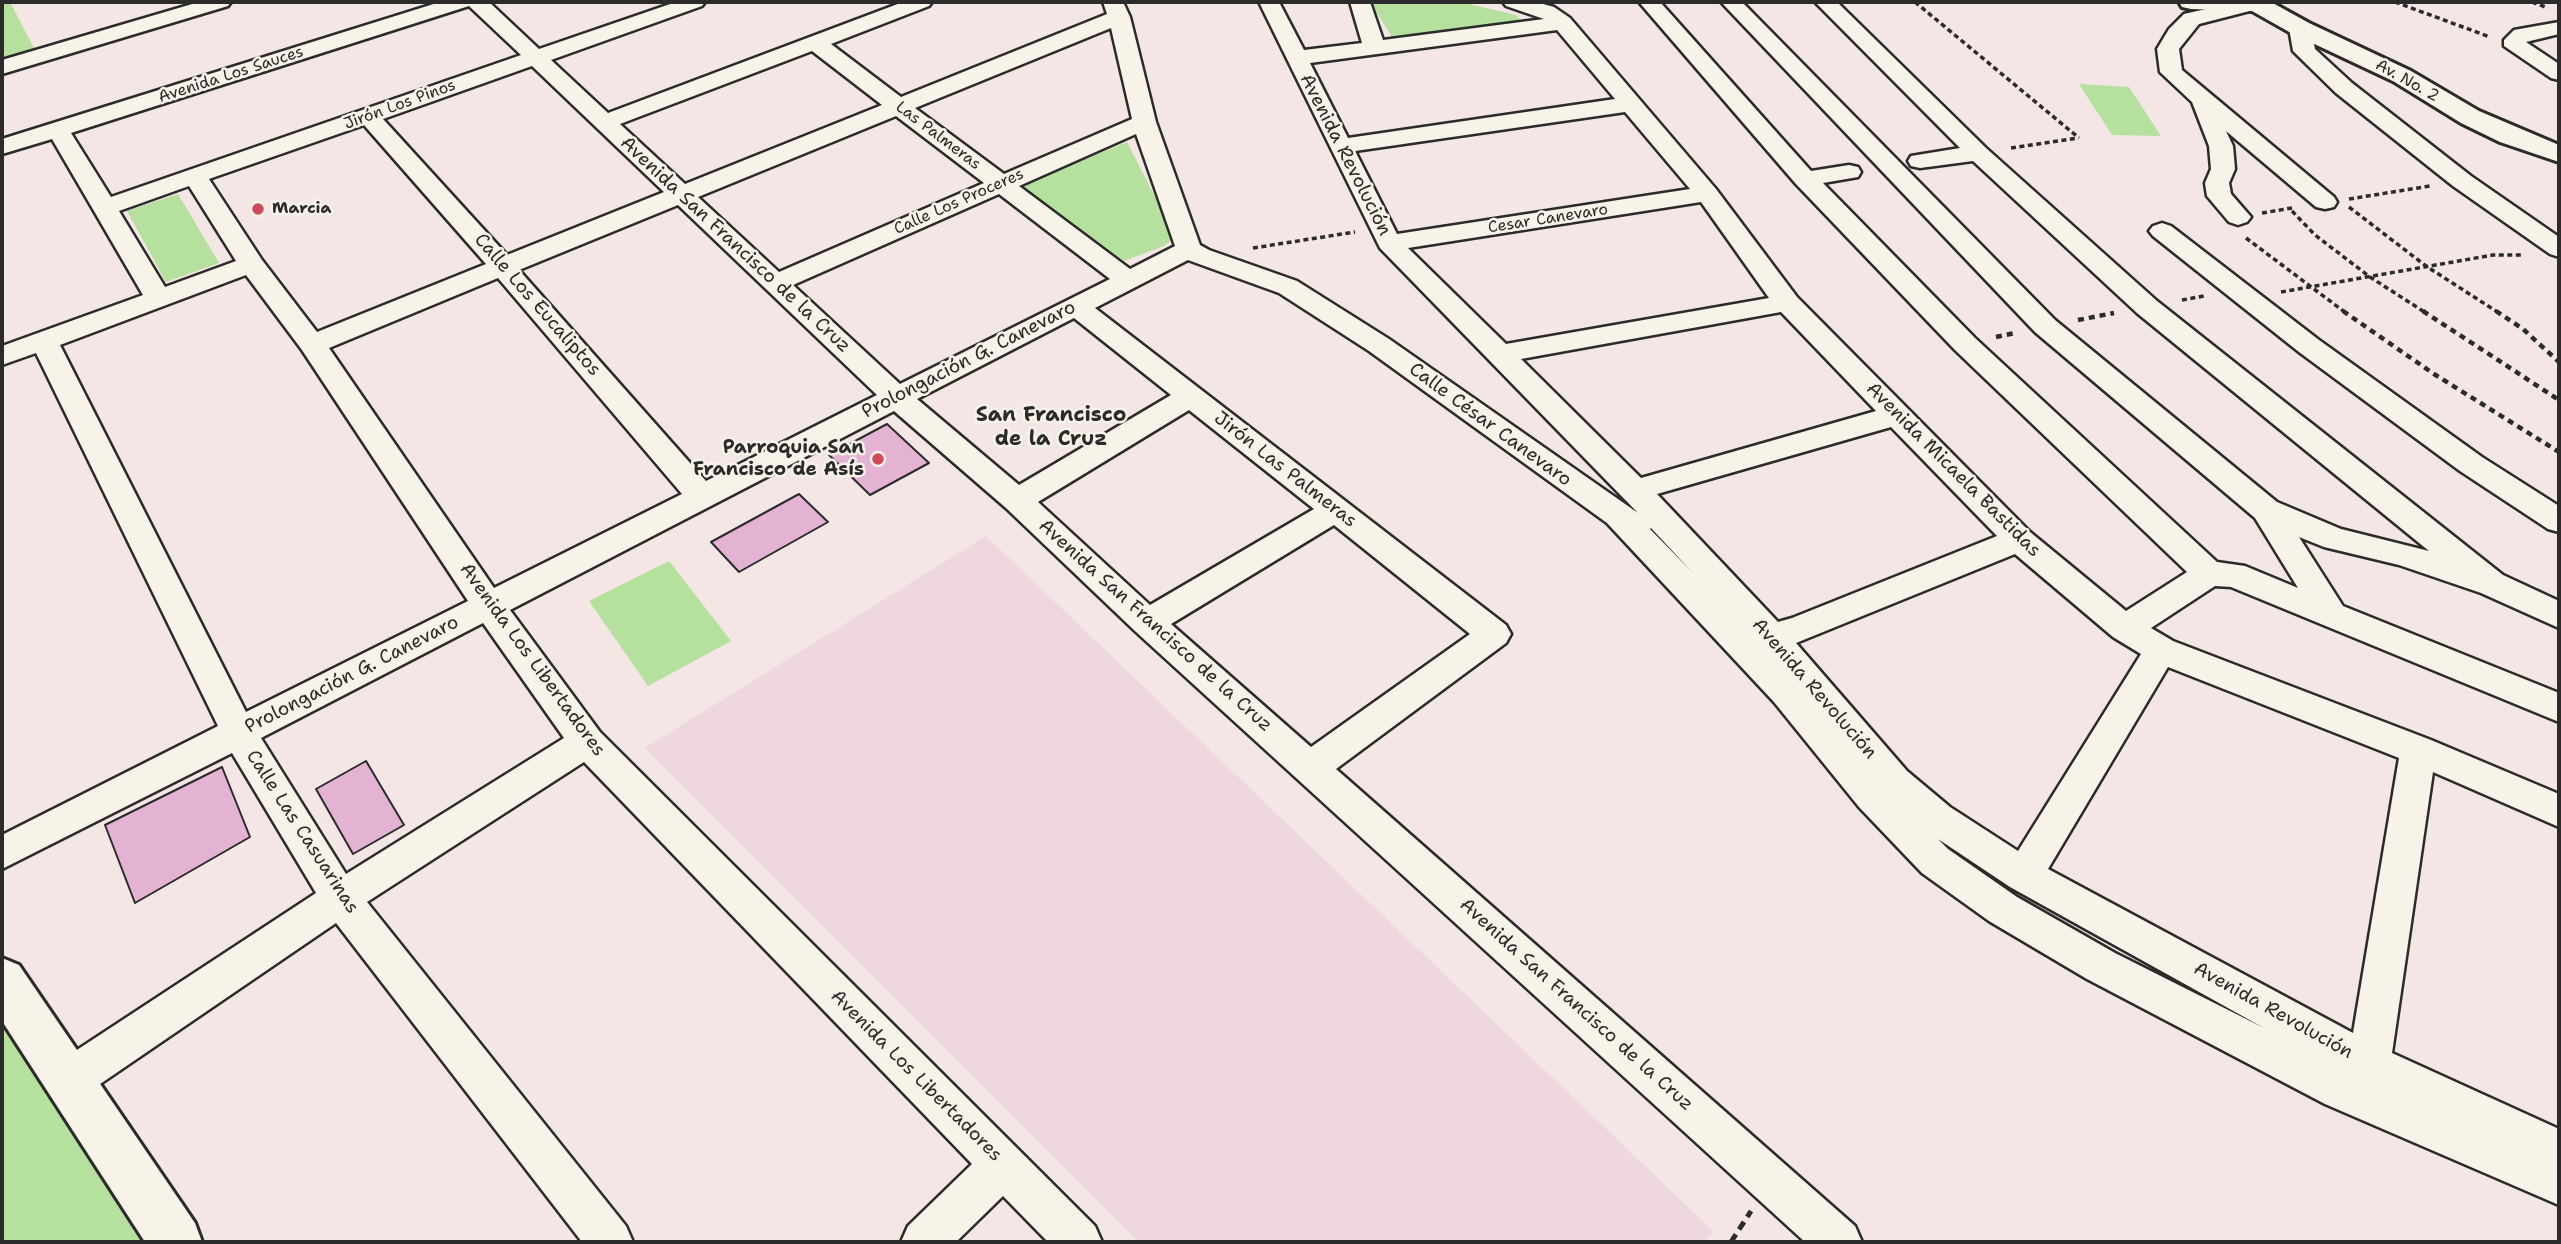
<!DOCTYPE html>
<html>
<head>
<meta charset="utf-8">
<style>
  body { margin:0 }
  #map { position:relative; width:2561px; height:1244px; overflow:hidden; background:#f3e6e4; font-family:"Shantell Sans",sans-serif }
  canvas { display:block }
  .frame { position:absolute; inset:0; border:4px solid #2b2b2b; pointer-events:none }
</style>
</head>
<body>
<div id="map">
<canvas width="2561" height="1244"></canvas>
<div class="frame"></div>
</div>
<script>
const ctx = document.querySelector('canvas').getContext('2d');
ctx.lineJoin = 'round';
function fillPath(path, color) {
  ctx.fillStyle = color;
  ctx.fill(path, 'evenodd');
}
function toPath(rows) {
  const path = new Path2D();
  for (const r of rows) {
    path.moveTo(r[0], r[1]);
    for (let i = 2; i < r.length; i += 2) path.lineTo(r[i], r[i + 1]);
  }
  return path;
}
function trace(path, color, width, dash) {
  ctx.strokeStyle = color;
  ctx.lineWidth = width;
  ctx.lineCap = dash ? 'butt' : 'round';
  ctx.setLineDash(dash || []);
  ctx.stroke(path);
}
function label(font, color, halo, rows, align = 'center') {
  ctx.font = font + ' "Shantell Sans",sans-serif';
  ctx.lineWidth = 5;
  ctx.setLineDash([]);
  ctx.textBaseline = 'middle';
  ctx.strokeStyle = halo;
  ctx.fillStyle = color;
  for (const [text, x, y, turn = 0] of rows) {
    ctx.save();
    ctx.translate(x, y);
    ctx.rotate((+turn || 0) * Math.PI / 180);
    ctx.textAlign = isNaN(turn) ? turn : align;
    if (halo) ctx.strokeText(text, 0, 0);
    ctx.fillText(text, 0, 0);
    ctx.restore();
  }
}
const built = toPath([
  [986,536,1713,1231,1705,1242,1139,1242,645,748]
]);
const green = toPath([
  [10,2,35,50,2,60,2,4],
  [1370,2,1460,2,1516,15,1524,23,1394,40],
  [2079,84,2129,87,2161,136,2112,135],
  [1127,142,1174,234,1172,240,1164,246,1124,261,1020,185],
  [178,194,219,263,166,282,127,211],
  [669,561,731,641,648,686,589,601],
  [2,1026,96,1171,142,1242,2,1242]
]);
const building = toPath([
  [887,424,929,463,870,495,829,455,887,424],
  [799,494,828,522,739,572,711,542,799,494],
  [366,761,404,825,353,854,316,789,366,761],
  [222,767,250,837,135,903,105,825,222,767]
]);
const pathFar2 = toPath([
  [1915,2,2079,138],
  [2395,2,2490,37],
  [2532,2,2548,8],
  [2011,148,2078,138],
  [2349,199,2430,186],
  [2349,207,2426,266,2499,313],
  [2292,211,2315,235,2370,277,2426,313],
  [2262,213,2292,208],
  [2246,238,2346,313],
  [1253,248,1355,232],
  [2281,292,2493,255,2524,255],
  [2182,300,2204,296]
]);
const pathFar1 = toPath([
  [2343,311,2434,374,2559,452],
  [2423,311,2559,400],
  [2496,311,2523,329,2559,362],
  [2078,320,2114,313],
  [1996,337,2015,333]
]);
const path = toPath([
  [1731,1242,1751,1211]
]);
const minor = toPath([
  [199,2,231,2,228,6,2,74,2,60,199,2],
  [440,2,489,2,539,49,676,2,705,2,702,6,551,60,608,113,903,2,932,2,929,6,831,44,901,97,1107,14,1103,2,1123,2,1130,17,1156,122,1200,245,1209,250,1297,281,1389,339,1638,513,1380,248,1259,2,1279,2,1304,50,1362,43,1350,2,1370,2,1383,40,1544,19,1506,6,1503,2,1536,2,1554,7,1570,18,1716,189,1797,297,2030,532,2126,611,2187,572,1955,350,1796,184,1639,2,1660,2,1811,171,1849,165,1858,167,1861,172,1858,177,1823,183,1975,338,2217,562,2245,566,2298,588,2255,518,2035,332,1721,2,1742,2,2055,320,2277,502,2341,529,2429,551,2137,313,1973,161,1920,168,1911,166,1908,161,1911,156,1960,148,1815,2,1837,2,1986,148,2157,301,2503,575,2559,601,2559,628,2481,593,2399,565,2324,547,2299,537,2343,606,2559,693,2559,722,2231,587,2215,586,2151,628,2173,641,2431,740,2559,794,2559,827,2433,772,2392,1053,2559,1129,2559,1205,2325,1104,2087,979,1989,921,1922,873,1859,807,1774,702,1607,523,1369,351,1279,293,1188,260,1095,308,1506,625,1511,634,1506,643,1336,769,1855,1226,1862,1242,1805,1242,1135,631,1006,508,894,411,510,610,600,732,1095,1226,1102,1242,1048,1242,1003,1196,956,1242,901,1242,908,1226,972,1164,584,762,367,902,626,1226,633,1242,582,1242,336,923,84,1095,69,1101,54,1095,48,1080,54,1065,316,893,232,753,2,869,2,835,218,726,36,353,2,365,2,346,143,295,52,139,2,154,2,139,440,2],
  [469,6,521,55,111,197,71,133,469,6],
  [1111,28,1132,119,1004,174,915,108,1111,28],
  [1557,30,1615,99,1348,138,1310,63,1557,30],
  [812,51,882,105,685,184,620,124,812,51],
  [532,66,664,192,507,255,383,119,532,66],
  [1625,112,1690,189,1397,234,1355,151,1625,112],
  [896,116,984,183,779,272,698,197,896,116],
  [364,125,486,264,317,332,262,260,209,179,364,125],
  [1136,134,1175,246,1130,269,1019,186,1136,134],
  [189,186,236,261,165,287,119,211,189,186],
  [999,194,1110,279,900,384,793,285,999,194],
  [1701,202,1769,298,1506,344,1408,248,1701,202],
  [678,205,877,395,706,481,519,270,678,205],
  [246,275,302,350,468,601,246,712,60,345,246,275],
  [498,278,682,494,494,588,329,348,498,278],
  [1781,312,1876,411,1641,478,1521,359,1781,312],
  [1074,318,1171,395,1019,485,917,399,1074,318],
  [1189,410,1314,509,1150,605,1038,502,1189,410],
  [1891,427,1997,536,1792,618,1778,622,1657,494,1891,427],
  [1334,525,1470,634,1311,747,1171,624,1334,525],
  [1651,528,1693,573,1650,529,1651,528],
  [2015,554,2113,637,2141,654,2018,851,1950,807,1907,771,1796,643,2015,554],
  [483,623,564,738,346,874,261,738,483,623],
  [2168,667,2399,758,2353,1033,2048,869,2168,667],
  [1938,839,2010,887,2264,1028,2115,953,2017,897,1948,849,1938,839],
  [2237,2,2272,2,2269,6,2199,24,2179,49,2182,70,2334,197,2337,202,2334,207,2325,209,2316,207,2226,131,2233,146,2235,169,2229,183,2231,194,2251,217,2247,222,2238,225,2229,222,2207,196,2205,183,2211,169,2209,146,2192,102,2160,72,2157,49,2169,29,2184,14,2237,2],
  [2300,22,2308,23,2311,28,2315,49,2352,83,2471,176,2559,237,2559,257,2550,254,2453,186,2336,93,2293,51,2289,28,2292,23,2300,22],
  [2559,22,2559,34,2526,42,2559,64,2559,80,2551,78,2504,46,2504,40,2514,30,2559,22],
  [2162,223,2171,226,2319,340,2482,457,2559,506,2559,532,2548,529,2460,471,2299,352,2153,236,2149,231,2153,226,2162,223]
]);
const tertiary = toPath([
  [2179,2,2271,2,2309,23,2411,71,2479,111,2559,145,2559,162,2500,142,2461,123,2393,81,2291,33,2252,11,2191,9,2182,7,2179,2]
]);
const secondary = toPath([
  [2,958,19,965,195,1223,202,1242,145,1242,2,1021,2,958]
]);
const markers = [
  [258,209,7,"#d1495b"],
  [878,459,7,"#d1495b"]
];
const farStreetnames = [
  ["Avenida Los Sauces",231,75,-18],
  ["Av. No. 2",2407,81,29],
  ["Jirón Los Pinos",400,105,-20],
  ["Las Palmeras",938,136,37],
  ["Calle Los Proceres",959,202,-24],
  ["Cesar Canevaro",1548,219,-9]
];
const farPoinames = [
  ["Marcia",272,209]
];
const streetNames = [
  ["Avenida Revolución",1345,155,63],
  ["Avenida San Francisco de la Cruz",735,245,43],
  ["Calle Los Eucaliptos",537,305,49],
  ["Prolongación G. Canevaro",969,360,-27],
  ["Calle César Canevaro",1490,425,36],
  ["Jirón Las Palmeras",1285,470,38],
  ["Avenida Micaela Bastidas",1953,470,45],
  ["Avenida San Francisco de la Cruz",1155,626,42],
  ["Avenida Los Libertadores",532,660,54],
  ["Prolongación G. Canevaro",352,675,-27],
  ["Avenida Revolución",1814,689,49],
  ["Calle Las Casuarinas",302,832,57],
  ["Avenida San Francisco de la Cruz",1576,1005,42],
  ["Avenida Revolución",2273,1011,29],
  ["Avenida Los Libertadores",916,1076,45]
];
const poiNames = [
  ["Parroquia San",864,448],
  ["Francisco de Asís",864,470]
];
const neighbourhoodNames = [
  ["San Francisco",1051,416],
  ["de la Cruz",1051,440]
];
fillPath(built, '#eed7df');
fillPath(green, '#b5e09d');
fillPath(building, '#e4b3d3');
trace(building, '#2b2b2b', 2);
trace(minor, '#2b2b2b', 5);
trace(tertiary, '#2b2b2b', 6);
trace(secondary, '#2b2b2b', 6);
trace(pathFar2, '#2b2b2b', 3.5, [5, 3.5]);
trace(pathFar1, '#2b2b2b', 4.5, [6, 5]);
trace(path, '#2b2b2b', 5, [9, 6]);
fillPath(minor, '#f7f3e8');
fillPath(tertiary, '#f7f3e8');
fillPath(secondary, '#f7f3e8');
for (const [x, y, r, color] of markers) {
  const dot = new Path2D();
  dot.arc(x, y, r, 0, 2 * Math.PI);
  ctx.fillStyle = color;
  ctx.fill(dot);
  trace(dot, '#f7f3e8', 2.5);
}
label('16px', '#2b2b2b', '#f7f3e8', farStreetnames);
label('bold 16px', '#2b2b2b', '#f7f3e8', farPoinames, 'left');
label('19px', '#2b2b2b', '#f7f3e8', streetNames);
label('bold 19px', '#2b2b2b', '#f7f3e8', poiNames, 'right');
label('bold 21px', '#2b2b2b', '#f7f3e8', neighbourhoodNames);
</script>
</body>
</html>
